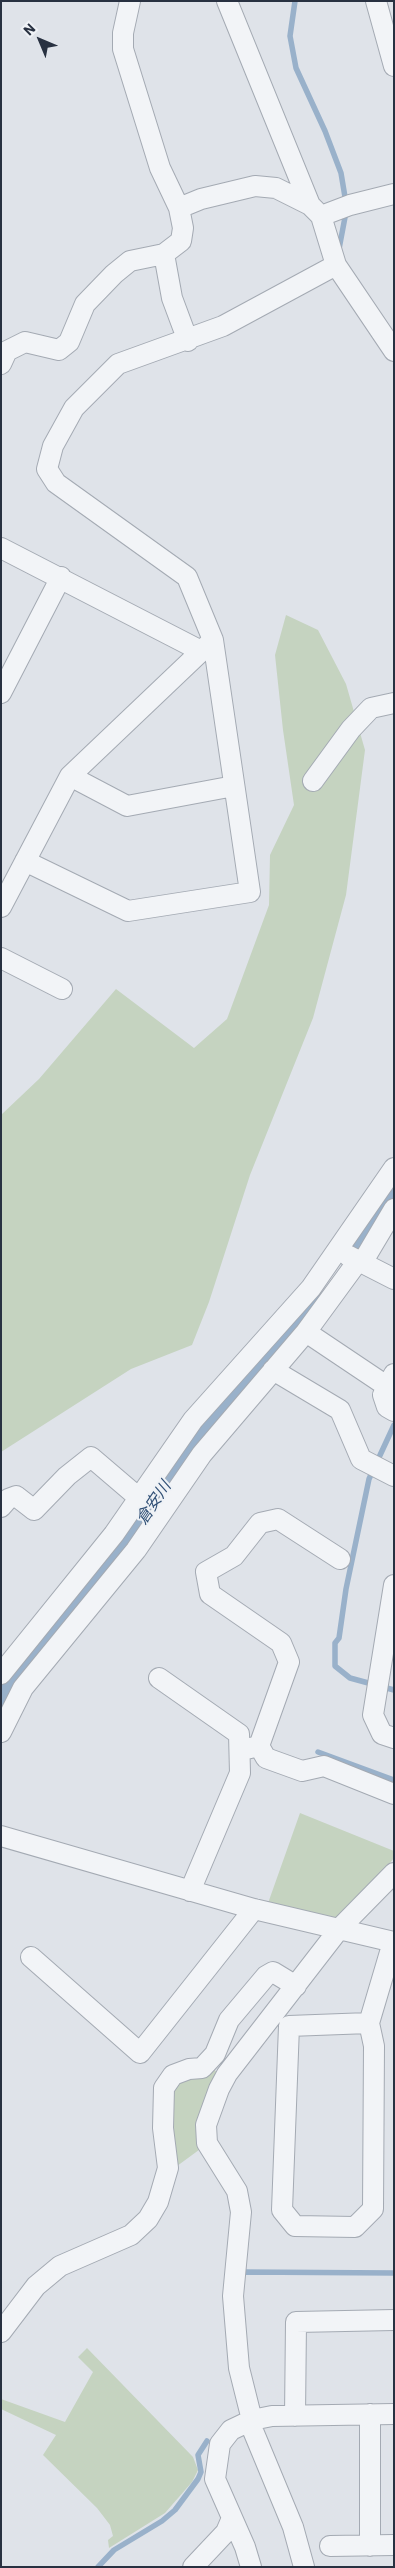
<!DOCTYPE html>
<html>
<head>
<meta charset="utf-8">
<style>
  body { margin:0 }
  #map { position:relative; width:395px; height:2568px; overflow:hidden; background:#dfe3e9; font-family:"IBM Plex Sans",sans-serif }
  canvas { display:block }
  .frame { position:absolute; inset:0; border:2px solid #283141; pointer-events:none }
  .north { position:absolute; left:15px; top:15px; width:50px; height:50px; -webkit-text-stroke:4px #eff2f6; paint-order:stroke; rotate:315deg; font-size:14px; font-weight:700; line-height:20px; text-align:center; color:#283141 }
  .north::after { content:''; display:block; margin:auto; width:18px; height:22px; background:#283141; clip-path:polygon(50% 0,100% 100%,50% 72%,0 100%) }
</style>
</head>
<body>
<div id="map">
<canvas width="395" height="2568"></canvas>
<div class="frame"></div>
<div class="north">N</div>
</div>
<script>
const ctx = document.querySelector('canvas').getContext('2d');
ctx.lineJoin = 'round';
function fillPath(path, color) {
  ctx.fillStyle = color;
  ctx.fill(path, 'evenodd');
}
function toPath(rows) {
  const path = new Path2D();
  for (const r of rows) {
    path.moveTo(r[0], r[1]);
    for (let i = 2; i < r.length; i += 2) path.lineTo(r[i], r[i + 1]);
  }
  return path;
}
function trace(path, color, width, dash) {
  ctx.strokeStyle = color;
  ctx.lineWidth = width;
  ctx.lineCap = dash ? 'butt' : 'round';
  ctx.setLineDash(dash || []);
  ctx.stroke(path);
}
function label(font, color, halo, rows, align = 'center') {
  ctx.font = font + ' "IBM Plex Sans","Noto Sans JP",sans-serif';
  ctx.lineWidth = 4;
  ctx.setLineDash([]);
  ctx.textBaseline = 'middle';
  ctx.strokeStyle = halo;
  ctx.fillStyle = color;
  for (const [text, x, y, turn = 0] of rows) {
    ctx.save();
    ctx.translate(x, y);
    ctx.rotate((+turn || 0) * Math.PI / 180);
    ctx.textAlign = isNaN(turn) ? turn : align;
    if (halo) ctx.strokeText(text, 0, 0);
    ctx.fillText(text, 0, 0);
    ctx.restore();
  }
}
const green = toPath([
  [286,615,318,630,346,684,365,750,346,895,313,1018,250,1175,209,1302,192,1345,131,1369,1,1452,1,1115,39,1079,116,989,194,1048,227,1019,269,905,270,855,294,805,283,730,275,655],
  [300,1813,394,1851,394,1858,382,1873,336,1918,316,1920,267,1906],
  [210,2065,221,2077,203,2147,173,2169,173,2081],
  [87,2348,193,2457,198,2470,192,2482,165,2513,109,2548,108,2540,113,2536,110,2525,97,2508,43,2455,56,2435,1,2409,1,2399,65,2422,93,2372,78,2357]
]);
const stream = toPath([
  [295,1,290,36,296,68,325,131,341,173,346,203],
  [339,249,346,212],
  [394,1425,369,1479,346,1589,339,1638,335,1643,335,1666,350,1678,394,1690],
  [318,1752,394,1780],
  [240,2276,243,2272,394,2273],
  [98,2567,114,2550,162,2521,175,2510,198,2479,201,2472,198,2455,207,2441]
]);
const river = toPath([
  [353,1250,394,1187],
  [1,1701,18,1675,127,1543,197,1439,311,1309]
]);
const street = toPath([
  [130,1,123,33,123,49,160,168,179,208,183,228,181,241,164,254,172,298,188,341],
  [227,1,310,205,321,216,336,265,394,351],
  [376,1,394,66],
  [179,208,201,199,255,186,276,188,310,205],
  [321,216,350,205,394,194],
  [1,364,7,351,25,342,59,350,69,342,85,304,114,274,130,261,164,254],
  [1,548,201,651],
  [1,693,61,577],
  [70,776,127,806,234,786],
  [313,781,351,729,371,708,394,703],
  [25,861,128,911,250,892,213,640,187,577,56,483,47,469,53,446,74,408,118,364,223,326,336,265],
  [1,907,70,776,213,640],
  [1,958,62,989],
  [347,1255,394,1279],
  [362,1263,394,1209],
  [306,1332,388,1387],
  [273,1370,340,1410,361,1459,394,1476],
  [394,1374,383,1395,387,1407,394,1411],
  [1,1507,8,1499,16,1496,34,1510,67,1476,91,1457,139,1498],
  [394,1585,373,1715,382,1734,394,1738],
  [1,1674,114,1534,193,1420,311,1288,394,1168],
  [159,1678,239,1734,240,1773,190,1891],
  [1,1732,23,1688,136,1550,202,1454,306,1332,358,1261],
  [259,1746,289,1662,281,1643,210,1594,206,1572,234,1556,260,1523,278,1519,340,1559],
  [246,1749,259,1746,266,1758,302,1771,324,1766,394,1794],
  [1,1836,254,1909,394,1942],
  [31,1957,140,2053,254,1909],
  [369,2023,289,2026,282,2210,295,2226,355,2227,373,2209,374,2046,369,2023,393,1942],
  [1,2332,36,2286,60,2266,131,2235,148,2219,158,2202,168,2168,163,2128,164,2088,173,2075,189,2069,202,2068,215,2054,229,2020,266,1976,273,1972,296,1986],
  [295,2416,296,2322,394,2320],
  [252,2420,239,2368,233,2296,241,2212,237,2191,207,2143,206,2125,219,2089,227,2074,340,1928,394,1873],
  [249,2421,293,2527,304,2567],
  [330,2546,394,2545],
  [370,2546,370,2414],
  [193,2567,226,2532,232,2518],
  [251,2567,245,2547,215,2479,220,2444,231,2430,252,2420,272,2416,394,2414]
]);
const waterNames = [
  ["倉安川",154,1503,-56]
];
fillPath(green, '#c5d3c0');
trace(stream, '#99b1ca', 5.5);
trace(river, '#99b1ca', 34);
trace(street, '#a4aab3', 22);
trace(street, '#f2f4f7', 20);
label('italic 16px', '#315076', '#eff2f6', waterNames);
</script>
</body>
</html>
